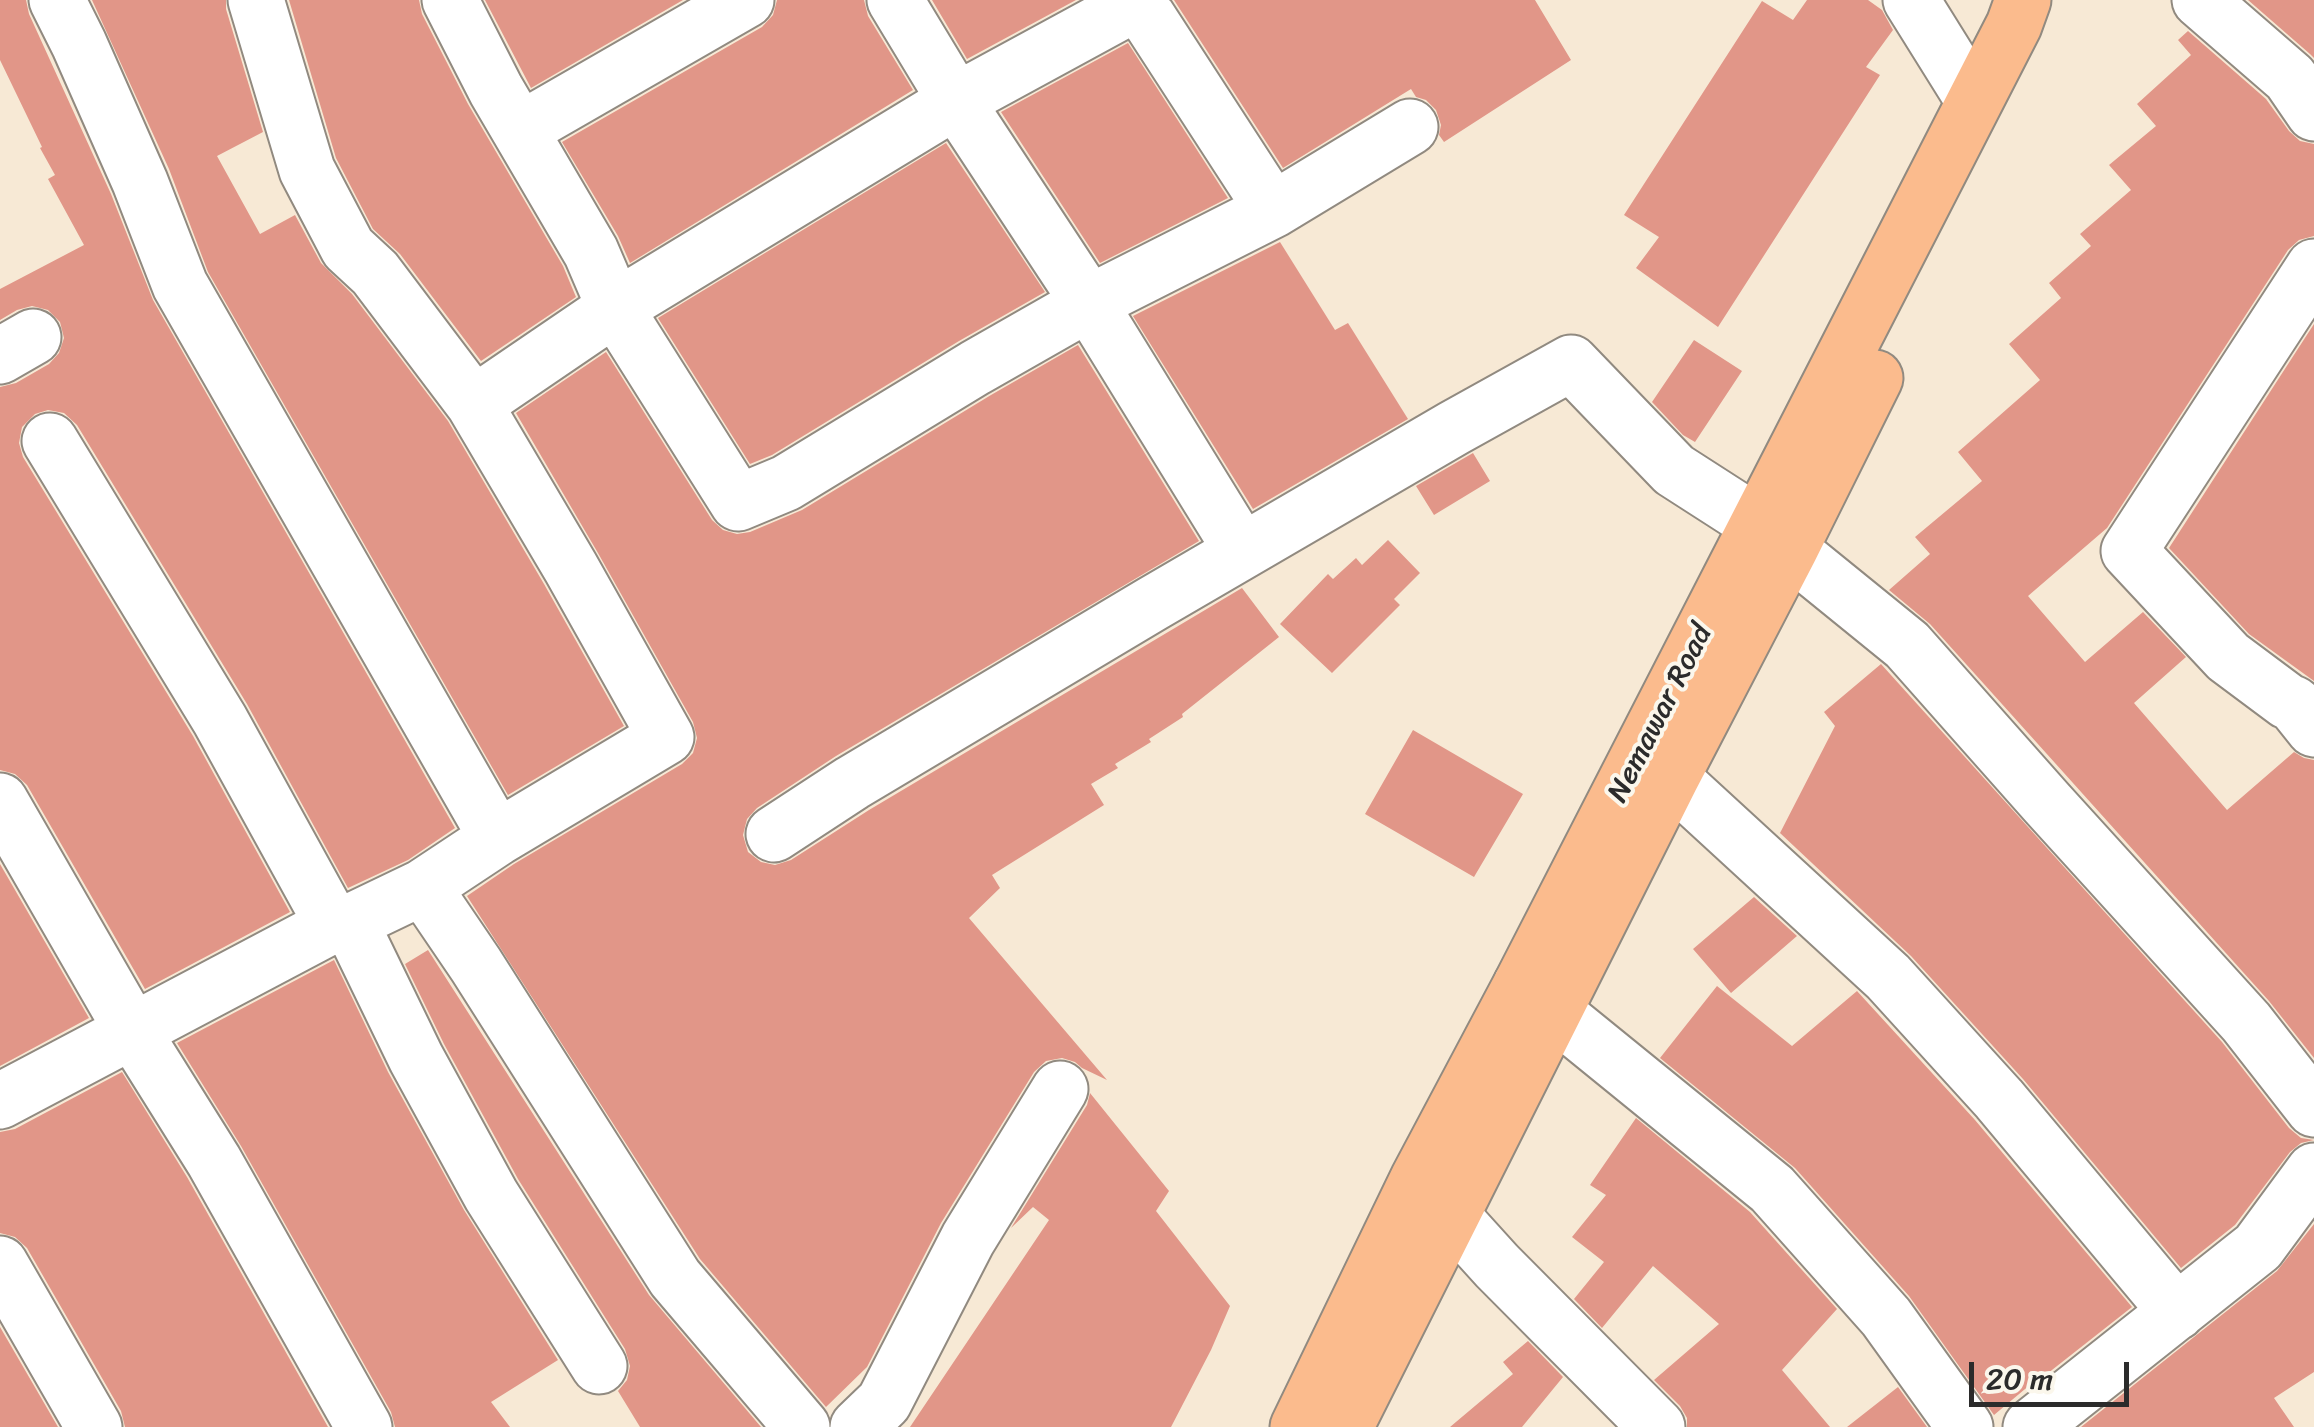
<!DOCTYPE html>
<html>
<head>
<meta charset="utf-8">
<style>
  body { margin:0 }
  #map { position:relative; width:2314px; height:1427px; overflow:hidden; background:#f7e9d5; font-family:Sriracha,sans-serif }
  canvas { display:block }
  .scale { position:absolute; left:1969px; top:1362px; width:160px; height:45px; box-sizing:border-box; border:5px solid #2b2b2b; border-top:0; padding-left:12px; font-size:30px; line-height:35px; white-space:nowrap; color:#2b2b2b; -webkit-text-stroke:8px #fbf7ec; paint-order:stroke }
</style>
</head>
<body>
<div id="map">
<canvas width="2314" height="1427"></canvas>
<div class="scale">20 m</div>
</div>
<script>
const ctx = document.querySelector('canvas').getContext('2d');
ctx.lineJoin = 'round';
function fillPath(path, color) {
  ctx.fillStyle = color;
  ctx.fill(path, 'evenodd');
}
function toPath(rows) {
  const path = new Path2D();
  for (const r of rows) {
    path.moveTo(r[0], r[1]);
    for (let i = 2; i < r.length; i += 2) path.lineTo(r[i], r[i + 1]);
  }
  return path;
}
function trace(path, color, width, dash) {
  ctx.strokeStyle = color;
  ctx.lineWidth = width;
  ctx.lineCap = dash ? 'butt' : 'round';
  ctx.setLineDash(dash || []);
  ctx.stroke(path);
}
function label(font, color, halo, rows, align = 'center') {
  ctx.font = font + ' Sriracha,sans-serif';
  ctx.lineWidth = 8;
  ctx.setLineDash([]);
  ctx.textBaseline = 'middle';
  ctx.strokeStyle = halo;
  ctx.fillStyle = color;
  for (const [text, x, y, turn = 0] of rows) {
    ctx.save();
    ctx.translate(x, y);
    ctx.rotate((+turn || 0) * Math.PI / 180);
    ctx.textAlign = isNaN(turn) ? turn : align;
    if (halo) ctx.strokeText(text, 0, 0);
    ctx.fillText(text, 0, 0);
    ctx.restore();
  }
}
const building = toPath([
  [0,0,26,0,29,14,111,194,153,300,455,828,408,860,348,888,247,704,77,425,64,413,48,410,35,414,22,427,19,443,23,457,193,736,290,912,145,989,27,785,15,774,0,770,0,387,16,383,49,364,59,353,64,338,60,322,48,310,32,306,17,310,0,320,0,289,84,245,48,179,55,175,40,148,42,147,0,60],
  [92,0,226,0,226,9,263,132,217,156,260,234,295,215,321,263,352,294,448,421,544,584,624,726,508,795,208,272,169,169],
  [289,0,419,0,422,14,468,104,563,266,576,297,481,361,400,254,373,229,336,158],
  [485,0,683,0,531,88],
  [777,0,864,0,868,16,913,90,630,263,618,236,562,142,762,27,773,15],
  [932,0,1076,0,967,59],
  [1174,0,1535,0,1571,60,1444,142,1439,135,1441,125,1436,110,1426,100,1416,97,1411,89,1283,168],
  [1807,0,1868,0,1882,10,1893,30,1866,67,1880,75,1718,327,1636,268,1659,237,1624,215,1762,1,1793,20],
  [2248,0,2314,0,2314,58,2310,54],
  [2188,31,2266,99,2289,131,2300,141,2314,144,2314,236,2299,240,2288,250,2107,528,2028,596,2085,662,2143,612,2186,657,2134,703,2227,810,2294,752,2304,758,2314,760,2314,1058,2269,1001,1930,624,1889,590,1930,554,1915,537,1982,481,1958,452,2040,380,2009,344,2061,298,2049,283,2091,246,2080,234,2131,190,2109,165,2156,126,2137,104,2191,55,2178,40],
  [1128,43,1228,198,1100,263,1001,112],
  [946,143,1045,292,959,341,772,455,750,464,658,318],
  [1280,242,1335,330,1348,323,1408,419,1253,509,1133,316],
  [2314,324,2314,681,2249,634,2169,548],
  [1694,340,1742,371,1695,442,1683,435,1652,402],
  [1078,345,1199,541,836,756,757,808,747,819,743,835,748,852,761,862,775,865,791,860,869,810,1242,588,1279,637,1182,714,1183,717,1149,739,1151,742,1115,764,1118,768,1091,784,1104,805,992,875,1000,888,969,918,1107,1080,1082,1068,1075,1062,1062,1058,1046,1061,1034,1072,941,1223,867,1367,826,1407,700,1259,467,896,514,864,682,764,693,753,697,738,693,722,598,553,516,413,606,352,712,520,723,530,737,534,750,532,802,510,991,395],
  [1473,453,1490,481,1434,515,1416,486],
  [1388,540,1420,573,1394,599,1400,605,1332,673,1280,624,1328,574,1333,579,1356,558,1362,565],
  [1881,664,2222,1042,2289,1128,2301,1138,2314,1140,2301,1143,2290,1152,2235,1225,2181,1268,2023,1079,1911,956,1780,833,1835,726,1824,712],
  [1413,730,1523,794,1474,877,1365,814],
  [0,864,89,1018,0,1066],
  [1754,897,1797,936,1731,993,1693,949],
  [428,950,649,1295,761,1427,640,1427,618,1391,627,1380,630,1366,625,1349,518,1179,444,1044,405,964],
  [334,960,388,1072,464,1210,558,1360,491,1402,510,1427,395,1427,391,1412,241,1146,177,1043],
  [1717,986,1792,1046,1857,991,1975,1120,2132,1307,2038,1381,2037,1379,1994,1415,1909,1296,1795,1168,1660,1058],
  [122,1072,187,1177,328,1427,125,1427,121,1411,27,1248,15,1237,0,1233,0,1132,15,1129],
  [1090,1093,1169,1191,1156,1211,1230,1306,1211,1350,1171,1427,910,1427,1049,1220,1033,1207,1011,1228,1087,1105],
  [1636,1118,1750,1212,1837,1309,1782,1370,1830,1427,1687,1427,1687,1418,1680,1406,1654,1380,1719,1324,1653,1266,1602,1328,1574,1299,1604,1262,1572,1237,1606,1195,1590,1185],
  [2314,1224,2314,1372,2274,1398,2294,1427,2081,1427,2277,1271],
  [0,1327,58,1427,0,1427],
  [1528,1341,1563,1377,1522,1427,1450,1427,1513,1374,1503,1362],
  [1898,1387,1927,1427,1847,1427]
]);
const minor = toPath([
  [57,0,79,44,140,182,180,285,497,838,423,887],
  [256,0,307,170,348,248,375,273,474,404],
  [450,0,496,90,591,252,615,308,474,404,571,568,666,737,497,838],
  [895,0,956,101,615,308,738,503,786,483,975,368,1089,303,1273,210,1410,127],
  [1142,0,1138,2,1273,210],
  [1911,0,1974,101],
  [2200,0,2290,78,2314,113],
  [1138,2,956,101,1089,303,1242,551],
  [520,130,746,0],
  [2314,267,2129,551,2228,657,2287,701,2294,704,2314,729],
  [0,356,33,337],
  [50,441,220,720,333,925],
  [1642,751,1888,977,1999,1099,2177,1312],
  [0,801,132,1030,214,1161,364,1427],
  [774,834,852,783,1152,604,1454,428,1571,363,1674,470,1758,524,1907,645,2047,803,2246,1022,2314,1109],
  [350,922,416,1058,491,1195,599,1366],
  [1521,985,1772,1189,1886,1317,1965,1427],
  [0,1101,333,925,350,922,423,887,476,965,675,1278,802,1427],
  [1420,1181,1497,1266,1657,1427],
  [0,1264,94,1427],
  [858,1427,884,1402,968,1239,1060,1089],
  [2031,1427,2258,1247,2314,1171]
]);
const trunk = toPath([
  [1298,1427,1418,1179,1521,985,1758,524,2014,25,2023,0],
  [1345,1427,1671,778,1790,549,1875,378]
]);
const streetNames = [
  ["Nemawar Road",1661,714,-63]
];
fillPath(building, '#e19688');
trace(minor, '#918a80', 59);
trace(trunk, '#918a80', 59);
trace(minor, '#fff', 55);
trace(trunk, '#fbbb8d', 55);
label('30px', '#2b2b2b', '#fbf7ec', streetNames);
</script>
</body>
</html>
